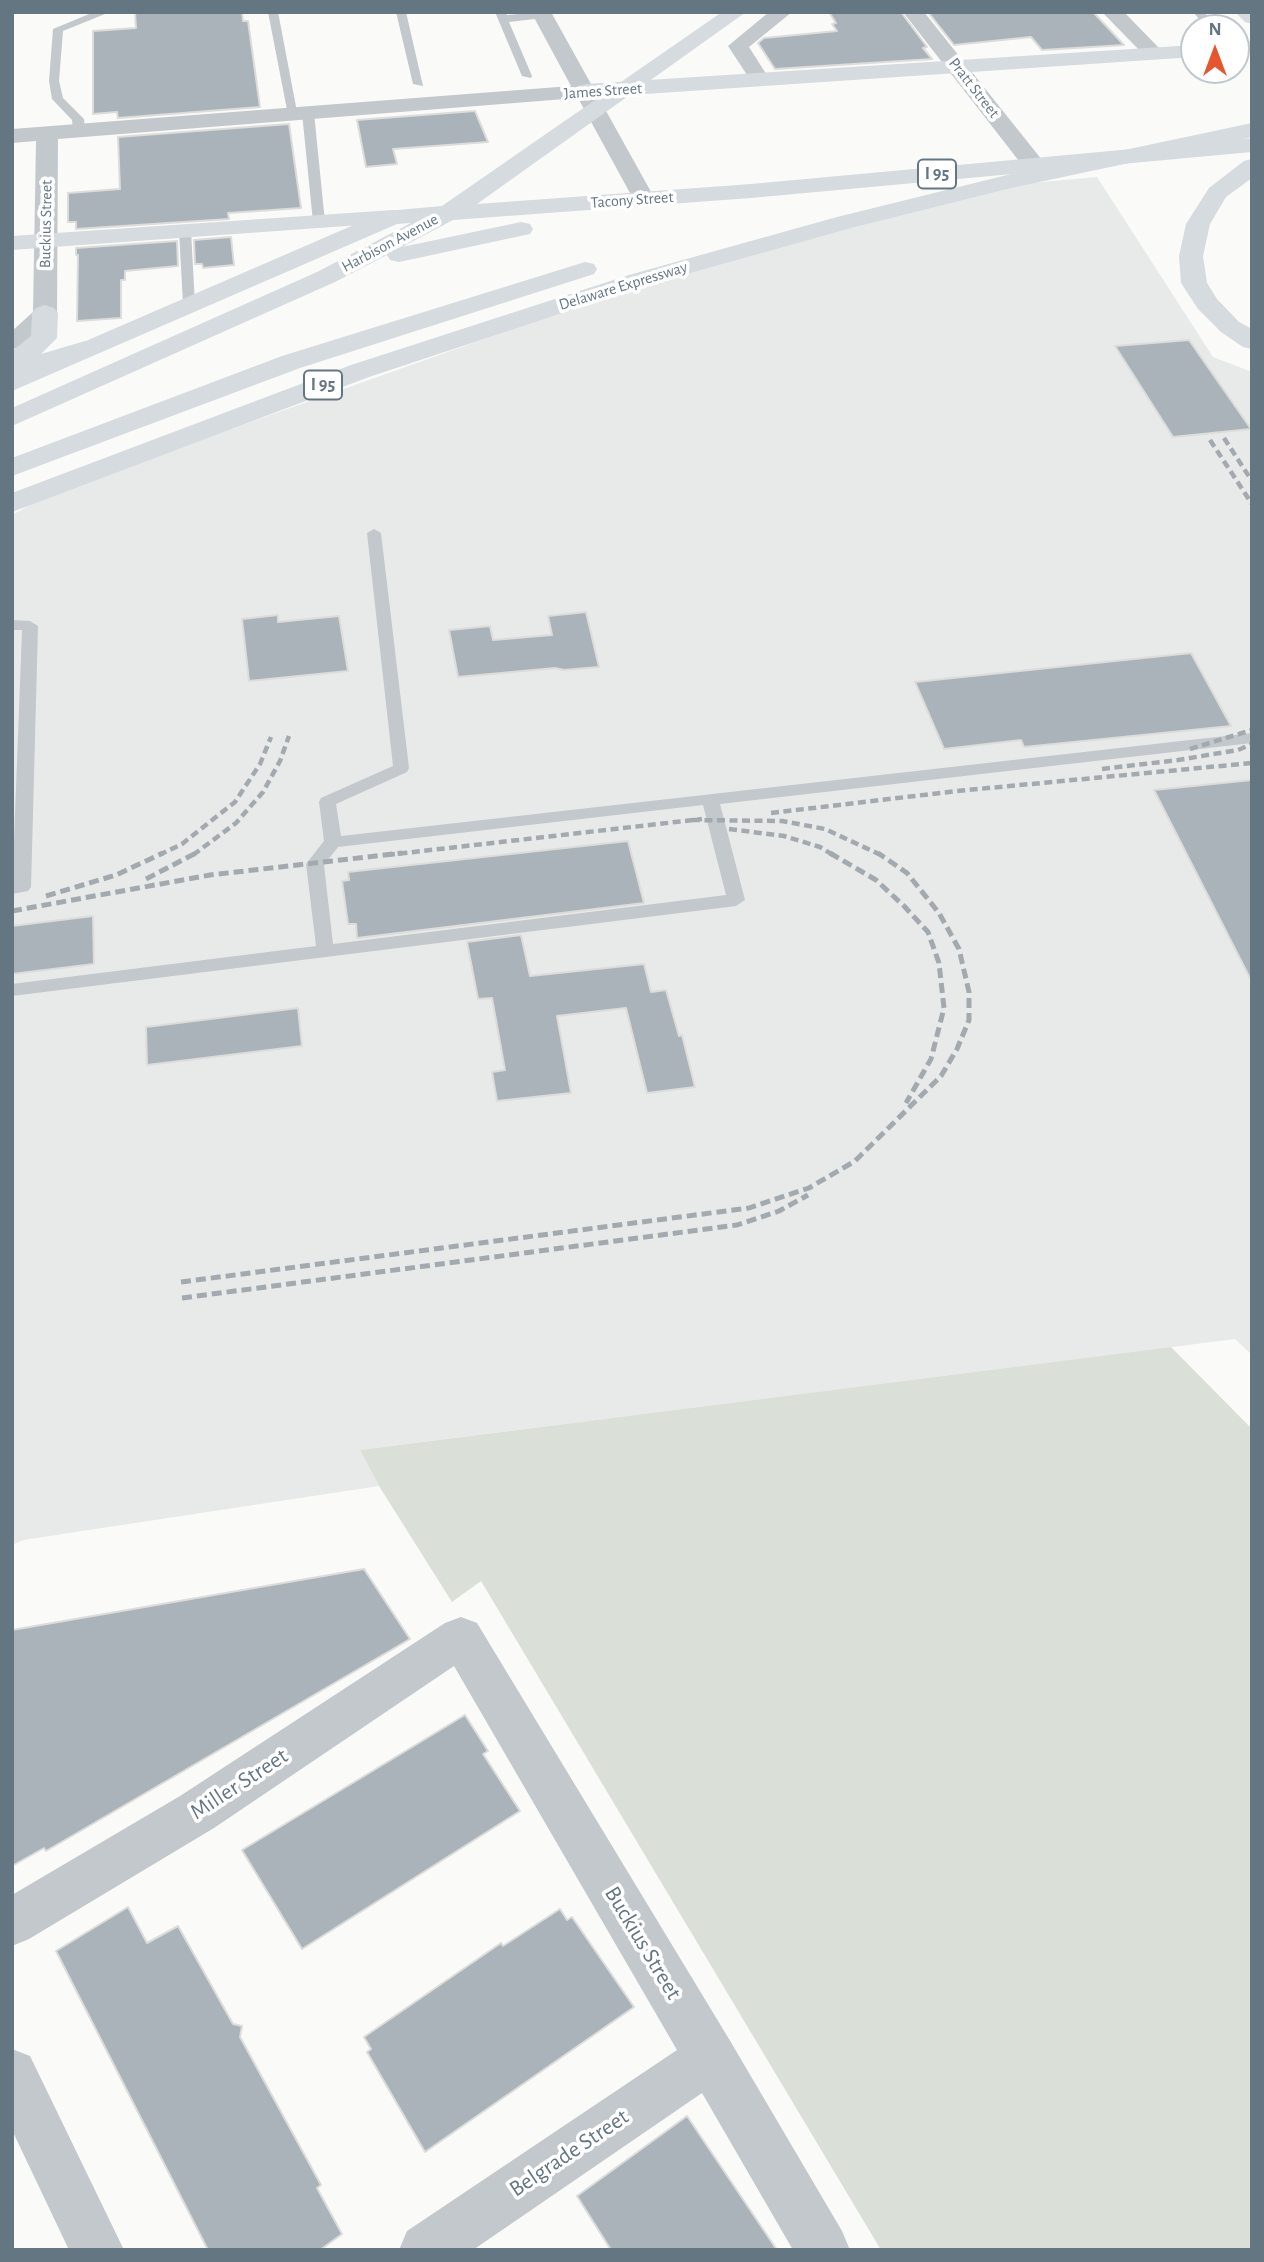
<!DOCTYPE html>
<html>
<head>
<meta charset="utf-8">
<style>
  body { margin:0 }
  #map { position:relative; width:1264px; height:2262px; overflow:hidden; background:#fafaf8; font-family:"Alegreya Sans",sans-serif }
  canvas { display:block }
  .frame { position:absolute; inset:0; border:14px solid #657683; pointer-events:none }
  .north { position:absolute; left:1180px; top:14px; width:70px; height:70px; box-sizing:border-box; background:#fff; border:2px solid #c1c8cd; border-radius:50%; rotate:0deg; font-size:19px; font-weight:700; line-height:28px; text-align:center; color:#657683 }
  .north::after { content:''; display:block; margin:auto; width:24px; height:32px; background:#e4572e; clip-path:polygon(50% 0,100% 100%,50% 72%,0 100%) }
</style>
</head>
<body>
<div id="map">
<canvas width="1264" height="2262"></canvas>
<div class="frame"></div>
<div class="north">N</div>
</div>
<script>
const ctx = document.querySelector('canvas').getContext('2d');
ctx.lineJoin = 'round';
function fillPath(path, color) {
  ctx.fillStyle = color;
  ctx.fill(path, 'evenodd');
}
function toPath(rows) {
  const path = new Path2D();
  for (const r of rows) {
    path.moveTo(r[0], r[1]);
    for (let i = 2; i < r.length; i += 2) path.lineTo(r[i], r[i + 1]);
  }
  return path;
}
function trace(path, color, width, dash) {
  ctx.strokeStyle = color;
  ctx.lineWidth = width;
  ctx.lineCap = dash ? 'butt' : 'round';
  ctx.setLineDash(dash || []);
  ctx.stroke(path);
}
function label(font, color, halo, rows, align = 'center') {
  ctx.font = font + ' "Alegreya Sans",sans-serif';
  ctx.lineWidth = 7;
  ctx.setLineDash([]);
  ctx.textBaseline = 'middle';
  ctx.strokeStyle = halo;
  ctx.fillStyle = color;
  for (const [text, x, y, turn = 0] of rows) {
    ctx.save();
    ctx.translate(x, y);
    ctx.rotate((+turn || 0) * Math.PI / 180);
    ctx.textAlign = isNaN(turn) ? turn : align;
    if (halo) ctx.strokeText(text, 0, 0);
    ctx.fillText(text, 0, 0);
    ctx.restore();
  }
}
const built = toPath([
  [1097,177,1213,357,1252,372,1252,1355,1235,1339,360,1450,379,1486,23,1540,12,1545,12,515,54,492,619,291,1009,185]
]);
const green = toPath([
  [1171,1347,1252,1429,1252,2250,881,2250,481,1581,452,1602,379,1486,360,1450]
]);
const building = toPath([
  [135,12,242,12,243,21,248,21,260,107,118,118,117,112,93,114,93,31,136,28,135,12],
  [829,12,901,12,927,47,923,48,932,59,775,69,758,43,764,38,837,31,832,24,836,23,829,12],
  [928,12,1093,12,1124,45,1042,50,1031,37,954,45,928,12],
  [475,111,488,142,393,149,397,164,366,167,357,120,475,111],
  [289,124,301,208,228,213,229,219,76,229,76,222,68,222,68,193,120,189,118,137,289,124],
  [231,237,234,265,203,268,202,264,195,264,194,240,231,237],
  [177,241,178,266,125,271,125,280,121,280,121,318,77,321,78,255,76,255,76,248,177,241],
  [1189,340,1251,429,1173,437,1115,346,1189,340],
  [586,612,599,667,564,670,555,668,458,677,449,630,490,626,493,640,552,635,548,616,586,612],
  [278,615,278,622,339,616,348,671,249,681,242,619,278,615],
  [1191,653,1231,726,1024,747,1021,740,944,749,915,682,1191,653],
  [1252,780,1252,982,1154,790,1252,780],
  [628,841,644,903,357,938,356,924,348,924,342,881,349,880,348,872,628,841],
  [93,916,94,964,12,974,12,926,93,916],
  [521,935,530,976,644,964,651,992,666,990,679,1036,682,1035,695,1087,647,1093,626,1008,557,1016,571,1093,497,1101,492,1072,505,1070,492,998,478,999,467,942,521,935],
  [298,1008,302,1046,147,1065,146,1027,298,1008],
  [364,1569,410,1639,46,1851,44,1848,12,1866,12,1630,364,1569],
  [465,1715,488,1751,483,1754,520,1811,302,1949,242,1850,465,1715],
  [128,1907,147,1943,178,1926,233,2024,242,2026,240,2037,321,2185,317,2188,342,2234,320,2250,208,2250,56,1951,128,1907],
  [560,1909,567,1920,572,1917,634,2007,425,2152,367,2052,371,2049,364,2037,501,1943,503,1946,560,1909],
  [687,2116,777,2250,611,2250,577,2196,687,2116]
]);
const service = toPath([
  [94,12,110,12,63,31,59,81,63,98,84,119,85,131,79,134,73,131,72,120,52,99,49,81,53,29,94,12],
  [268,12,278,12,298,117,288,115,268,12],
  [396,12,406,12,423,86,413,84,396,12],
  [495,12,505,12,507,15,539,12,548,15,543,18,509,22,532,76,531,78,522,76,495,12],
  [1193,12,1204,12,1218,28,1207,28,1193,12],
  [308,110,314,113,325,222,319,226,313,222,302,113,308,110],
  [185,227,191,231,195,304,189,308,183,304,179,231,185,227],
  [374,529,381,533,409,768,407,772,336,804,341,836,1252,733,1252,743,720,804,745,900,736,906,12,996,12,984,316,946,306,864,324,841,319,802,321,798,393,766,367,533,374,529],
  [703,805,726,895,333,944,324,865,338,847,703,805],
  [12,620,30,621,38,626,31,887,28,891,12,894,22,630,12,630,12,620]
]);
const minor = toPath([
  [531,12,551,12,655,199,652,204,636,204,578,98,58,139,57,313,40,334,21,347,12,349,12,331,33,312,36,141,12,143,12,129,571,86,531,12],
  [769,12,792,12,749,47,770,80,767,84,760,86,753,84,728,46,769,12],
  [903,12,924,12,1042,160,1045,165,1042,170,1026,170,903,12],
  [1102,12,1124,12,1160,49,1163,53,1160,57,1146,57,1102,12],
  [461,1617,477,1623,729,2039,842,2231,850,2250,793,2250,702,2093,473,2250,399,2250,407,2231,677,2050,454,1666,214,1828,29,1939,12,1946,12,1895,180,1796,445,1623,461,1617],
  [12,2049,30,2056,124,2250,69,2250,12,2130,12,2049]
]);
const secondary = toPath([
  [1235,12,1252,12,1252,24,1245,22,1235,12],
  [1252,41,1252,53,1236,54,1236,42,1252,41],
  [1194,45,1194,57,586,98,578,96,575,91,578,86,586,84,1194,45],
  [393,210,402,212,405,217,402,222,12,250,12,236,393,210]
]);
const primary = toPath([
  [722,12,746,12,477,204,751,184,1252,138,1252,152,751,198,453,220,402,247,521,222,530,224,533,229,530,234,399,262,390,260,387,255,335,282,12,426,12,408,317,272,411,223,397,224,12,391,12,373,386,211,442,206,722,12]
]);
const motorway = toPath([
  [1252,123,1252,137,1011,188,855,227,647,285,369,377,12,512,12,493,351,365,629,275,837,217,1011,174,1252,123],
  [1252,159,1252,178,1226,197,1210,224,1203,256,1207,283,1217,299,1239,322,1252,329,1252,349,1243,347,1221,332,1198,309,1181,283,1179,256,1186,224,1209,188,1244,161,1252,159],
  [585,262,594,264,597,269,594,274,300,368,12,476,12,458,282,356,585,262],
  [45,305,54,308,58,313,57,338,41,354,85,341,94,343,98,349,94,355,12,380,12,351,31,336,32,313,36,308,45,305]
]);
const railFar1 = toPath([
  [1224,438,1252,481],
  [1210,440,1252,504],
  [1190,749,1252,730],
  [1102,769,1178,760,1238,750,1252,744],
  [771,813,957,791,1252,763],
  [692,820,782,821,825,829,881,855],
  [729,829,784,836,820,847,833,855],
  [159,855,182,844,235,802,260,764,271,737],
  [193,855,236,823,263,792,280,761,289,736],
  [387,855,702,819]
]);
const rail = toPath([
  [830,853,876,880,904,906,928,932,939,963,944,1008,931,1059,906,1103],
  [146,879,196,853],
  [46,896,116,875,163,853],
  [12,911,210,875,402,853],
  [181,1282,749,1208,809,1188,855,1161,941,1076,957,1049,969,1020,969,992,959,949,939,913,907,873,878,853],
  [182,1298,737,1225,779,1211,808,1195]
]);
const farStreetnames = [
  ["Pratt Street",974,88,52],
  ["James Street",603,91,-4],
  ["Tacony Street",632,200,-4],
  ["Buckius Street",46,224,-89],
  ["Harbison Avenue",390,243,-28],
  ["Delaware Expressway",623,286,-17]
];
const shields = [
  [937,174,38],
  [323,385,38]
];
const shieldNames = [
  ["I 95",937,174],
  ["I 95",323,385]
];
const nearStreetnames = [
  ["Miller Street",239,1784,-33],
  ["Buckius Street",643,1943,59],
  ["Belgrade Street",569,2153,-34]
];
fillPath(built, '#e8e9e9');
fillPath(green, '#dadfd7');
fillPath(building, '#aab3b9');
trace(building, '#dcdcda', 2);
fillPath(service, '#c3c8cc');
fillPath(minor, '#c3c8cc');
fillPath(secondary, '#d6dbdf');
fillPath(primary, '#d6dbdf');
fillPath(motorway, '#d6dbdf');
trace(railFar1, '#a2aab0', 4.5, [8, 4.5]);
trace(rail, '#a2aab0', 5, [10, 5]);
label('16px', '#657683', '#fff', farStreetnames);
for (const [x, y, w] of shields) {
  const box = new Path2D();
  box.roundRect(x - w / 2, y - 14.5, w, 29, 5);
  ctx.fillStyle = '#fff';
  ctx.fill(box);
  trace(box, '#657683', 2);
}
label('bold 18px', '#657683', null, shieldNames);
label('23px', '#657683', '#fff', nearStreetnames);
</script>
</body>
</html>
